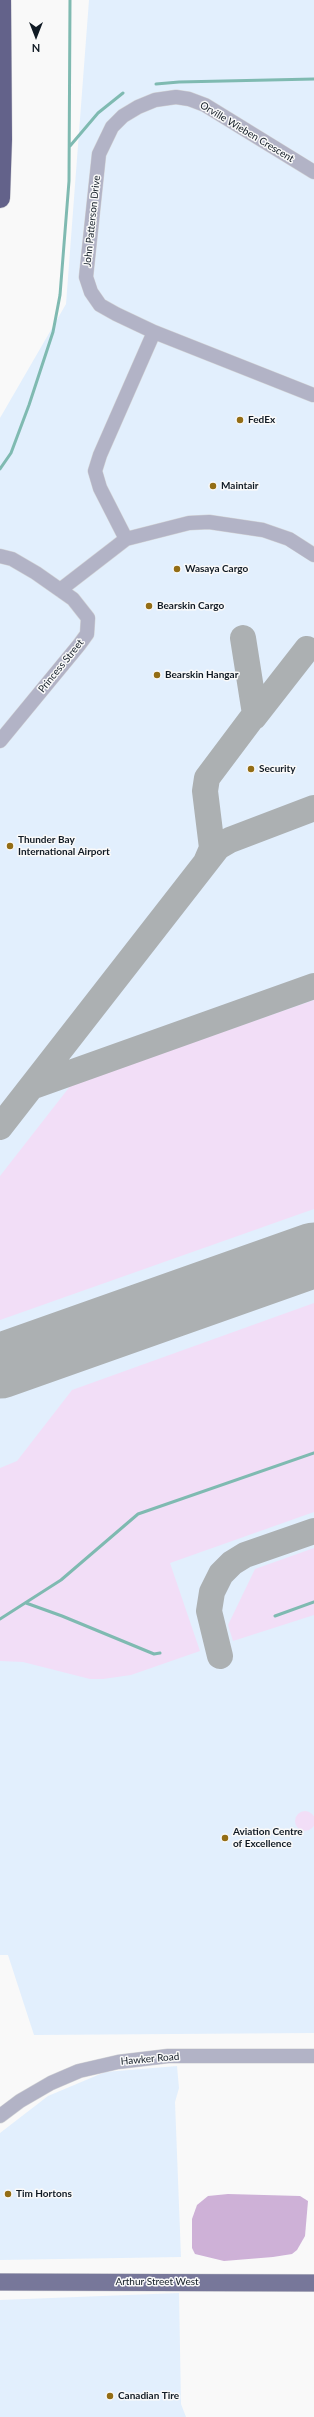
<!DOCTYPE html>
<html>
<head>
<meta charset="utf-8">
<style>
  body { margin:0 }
  #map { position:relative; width:314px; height:2417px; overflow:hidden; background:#f9f9f9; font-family:Lato,sans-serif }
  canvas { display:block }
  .north { position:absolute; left:16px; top:16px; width:40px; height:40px; -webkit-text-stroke:3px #f9f9f9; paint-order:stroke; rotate:180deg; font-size:11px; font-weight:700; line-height:16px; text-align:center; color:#101a24 }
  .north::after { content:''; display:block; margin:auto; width:14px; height:18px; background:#101a24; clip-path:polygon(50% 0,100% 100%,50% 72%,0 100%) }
</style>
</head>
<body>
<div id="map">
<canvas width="314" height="2417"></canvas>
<div class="north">N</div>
</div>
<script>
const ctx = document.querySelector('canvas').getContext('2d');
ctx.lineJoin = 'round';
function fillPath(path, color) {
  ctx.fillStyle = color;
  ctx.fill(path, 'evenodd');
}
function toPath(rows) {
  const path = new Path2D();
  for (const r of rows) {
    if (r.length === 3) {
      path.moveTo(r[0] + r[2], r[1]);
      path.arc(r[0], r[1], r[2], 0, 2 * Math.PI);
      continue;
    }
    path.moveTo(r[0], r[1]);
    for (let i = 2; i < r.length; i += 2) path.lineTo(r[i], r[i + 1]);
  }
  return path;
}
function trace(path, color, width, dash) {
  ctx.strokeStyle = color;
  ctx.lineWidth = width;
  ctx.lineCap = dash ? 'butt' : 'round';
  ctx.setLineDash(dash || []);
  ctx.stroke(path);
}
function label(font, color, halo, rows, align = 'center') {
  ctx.font = font + ' Lato,sans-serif';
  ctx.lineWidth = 3;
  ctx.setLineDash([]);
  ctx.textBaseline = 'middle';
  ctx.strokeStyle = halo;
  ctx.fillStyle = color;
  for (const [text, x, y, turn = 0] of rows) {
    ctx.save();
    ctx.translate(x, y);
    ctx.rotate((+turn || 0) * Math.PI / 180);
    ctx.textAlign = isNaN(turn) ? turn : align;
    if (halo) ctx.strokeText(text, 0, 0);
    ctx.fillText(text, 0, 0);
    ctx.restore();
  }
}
const built = toPath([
  [89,0,314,0,314,2033,34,2035,8,1955,0,1955,0,418,66,304],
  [177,2066,179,2088,175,2102,181,2257,0,2260,0,2133,48,2096,105,2072],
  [179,2293,181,2404,186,2417,0,2417,0,2300]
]);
const green = toPath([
  [314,1000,314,1209,0,1320,0,1176,71,1085],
  [314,1303,314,1512,170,1563,200,1651,131,1675,103,1679,90,1679,23,1662,0,1661,0,1468,17,1461,72,1390],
  [314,1548,314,1615,233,1641,228,1625,255,1569],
  [305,1821,10]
]);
const forest = toPath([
  [228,2194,300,2196,308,2201,305,2236,297,2250,292,2254,273,2257,224,2261,195,2254,192,2248,192,2219,197,2205,208,2196]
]);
const stream = toPath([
  [156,84,179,82,314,79],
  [70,146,98,113,123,93],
  [0,469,11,453,29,405,53,332,60,295,69,181,70,0],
  [26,1603,62,1616,154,1654,160,1653],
  [275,1616,314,1602],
  [0,1619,61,1580,138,1514,314,1453]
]);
const taxiway = toPath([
  [254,717,307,649],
  [206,862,212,848,205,791,207,778,255,714,243,638],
  [31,1087,314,986],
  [0,1127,218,847,230,840,314,808],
  [0,1354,21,1354,58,1341],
  [220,1656,209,1611,212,1592,221,1574,232,1563,245,1555,314,1531]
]);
const runway = toPath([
  [0,1366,314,1255]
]);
const minor = toPath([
  [313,395,154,332,116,314,100,305,91,292,86,277,99,154,112,127,123,116,138,107,155,100,176,97,189,99,205,105,314,172],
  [126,539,100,488,95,471,100,455,154,332],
  [0,556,12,559,36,573,73,599,88,618,87,634,79,645,0,741],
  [60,590,126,539,189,523,209,522,263,530,289,539,314,555],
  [0,2116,20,2101,51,2083,79,2071,118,2062,168,2056,314,2056]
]);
const major = toPath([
  [0,2282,314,2283]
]);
const highway = toPath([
  [0,198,2,139,1,0]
]);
const markers = [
  [240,420,4,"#936d15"],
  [213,486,4,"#936d15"],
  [177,569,4,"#936d15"],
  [149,606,4,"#936d15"],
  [157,675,4,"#936d15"],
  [251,769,4,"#936d15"],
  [10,846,4,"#936d15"],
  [225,1838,4,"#936d15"],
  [8,2194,4,"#936d15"],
  [110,2396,4,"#936d15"]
];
const streetNames = [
  ["Orville Wieben Crescent",247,132,31],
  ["John Patterson Drive",92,221,-84],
  ["Princess Street",61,666,-51],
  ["Hawker Road",150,2059,-5],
  ["Arthur Street West",157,2282]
];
const poiNames = [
  ["FedEx",248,420],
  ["Maintair",221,486],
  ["Wasaya Cargo",185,569],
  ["Bearskin Cargo",157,606],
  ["Bearskin Hangar",165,675],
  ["Security",259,769],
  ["Thunder Bay",18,840],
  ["International Airport",18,852],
  ["Aviation Centre",233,1832],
  ["of Excellence",233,1844],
  ["Tim Hortons",16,2194],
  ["Canadian Tire",118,2396]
];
fillPath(built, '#e2effd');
fillPath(green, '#f2def7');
fillPath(forest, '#ceb1d7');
trace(stream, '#7fbab1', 3);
trace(taxiway, '#acb0b2', 26);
trace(runway, '#acb0b2', 65);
trace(minor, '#d4d5d7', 15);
trace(major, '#d4d5d7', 18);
trace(highway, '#d4d5d7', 21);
trace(minor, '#b2b3c6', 14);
trace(major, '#77779a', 17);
trace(highway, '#63628a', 20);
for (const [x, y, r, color] of markers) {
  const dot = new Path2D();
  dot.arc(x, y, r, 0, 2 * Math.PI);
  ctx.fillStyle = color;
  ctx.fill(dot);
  trace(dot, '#f9f9f9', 1.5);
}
label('10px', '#101a24', '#f9f9f9', streetNames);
label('bold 10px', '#101a24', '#f9f9f9', poiNames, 'left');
</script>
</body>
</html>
